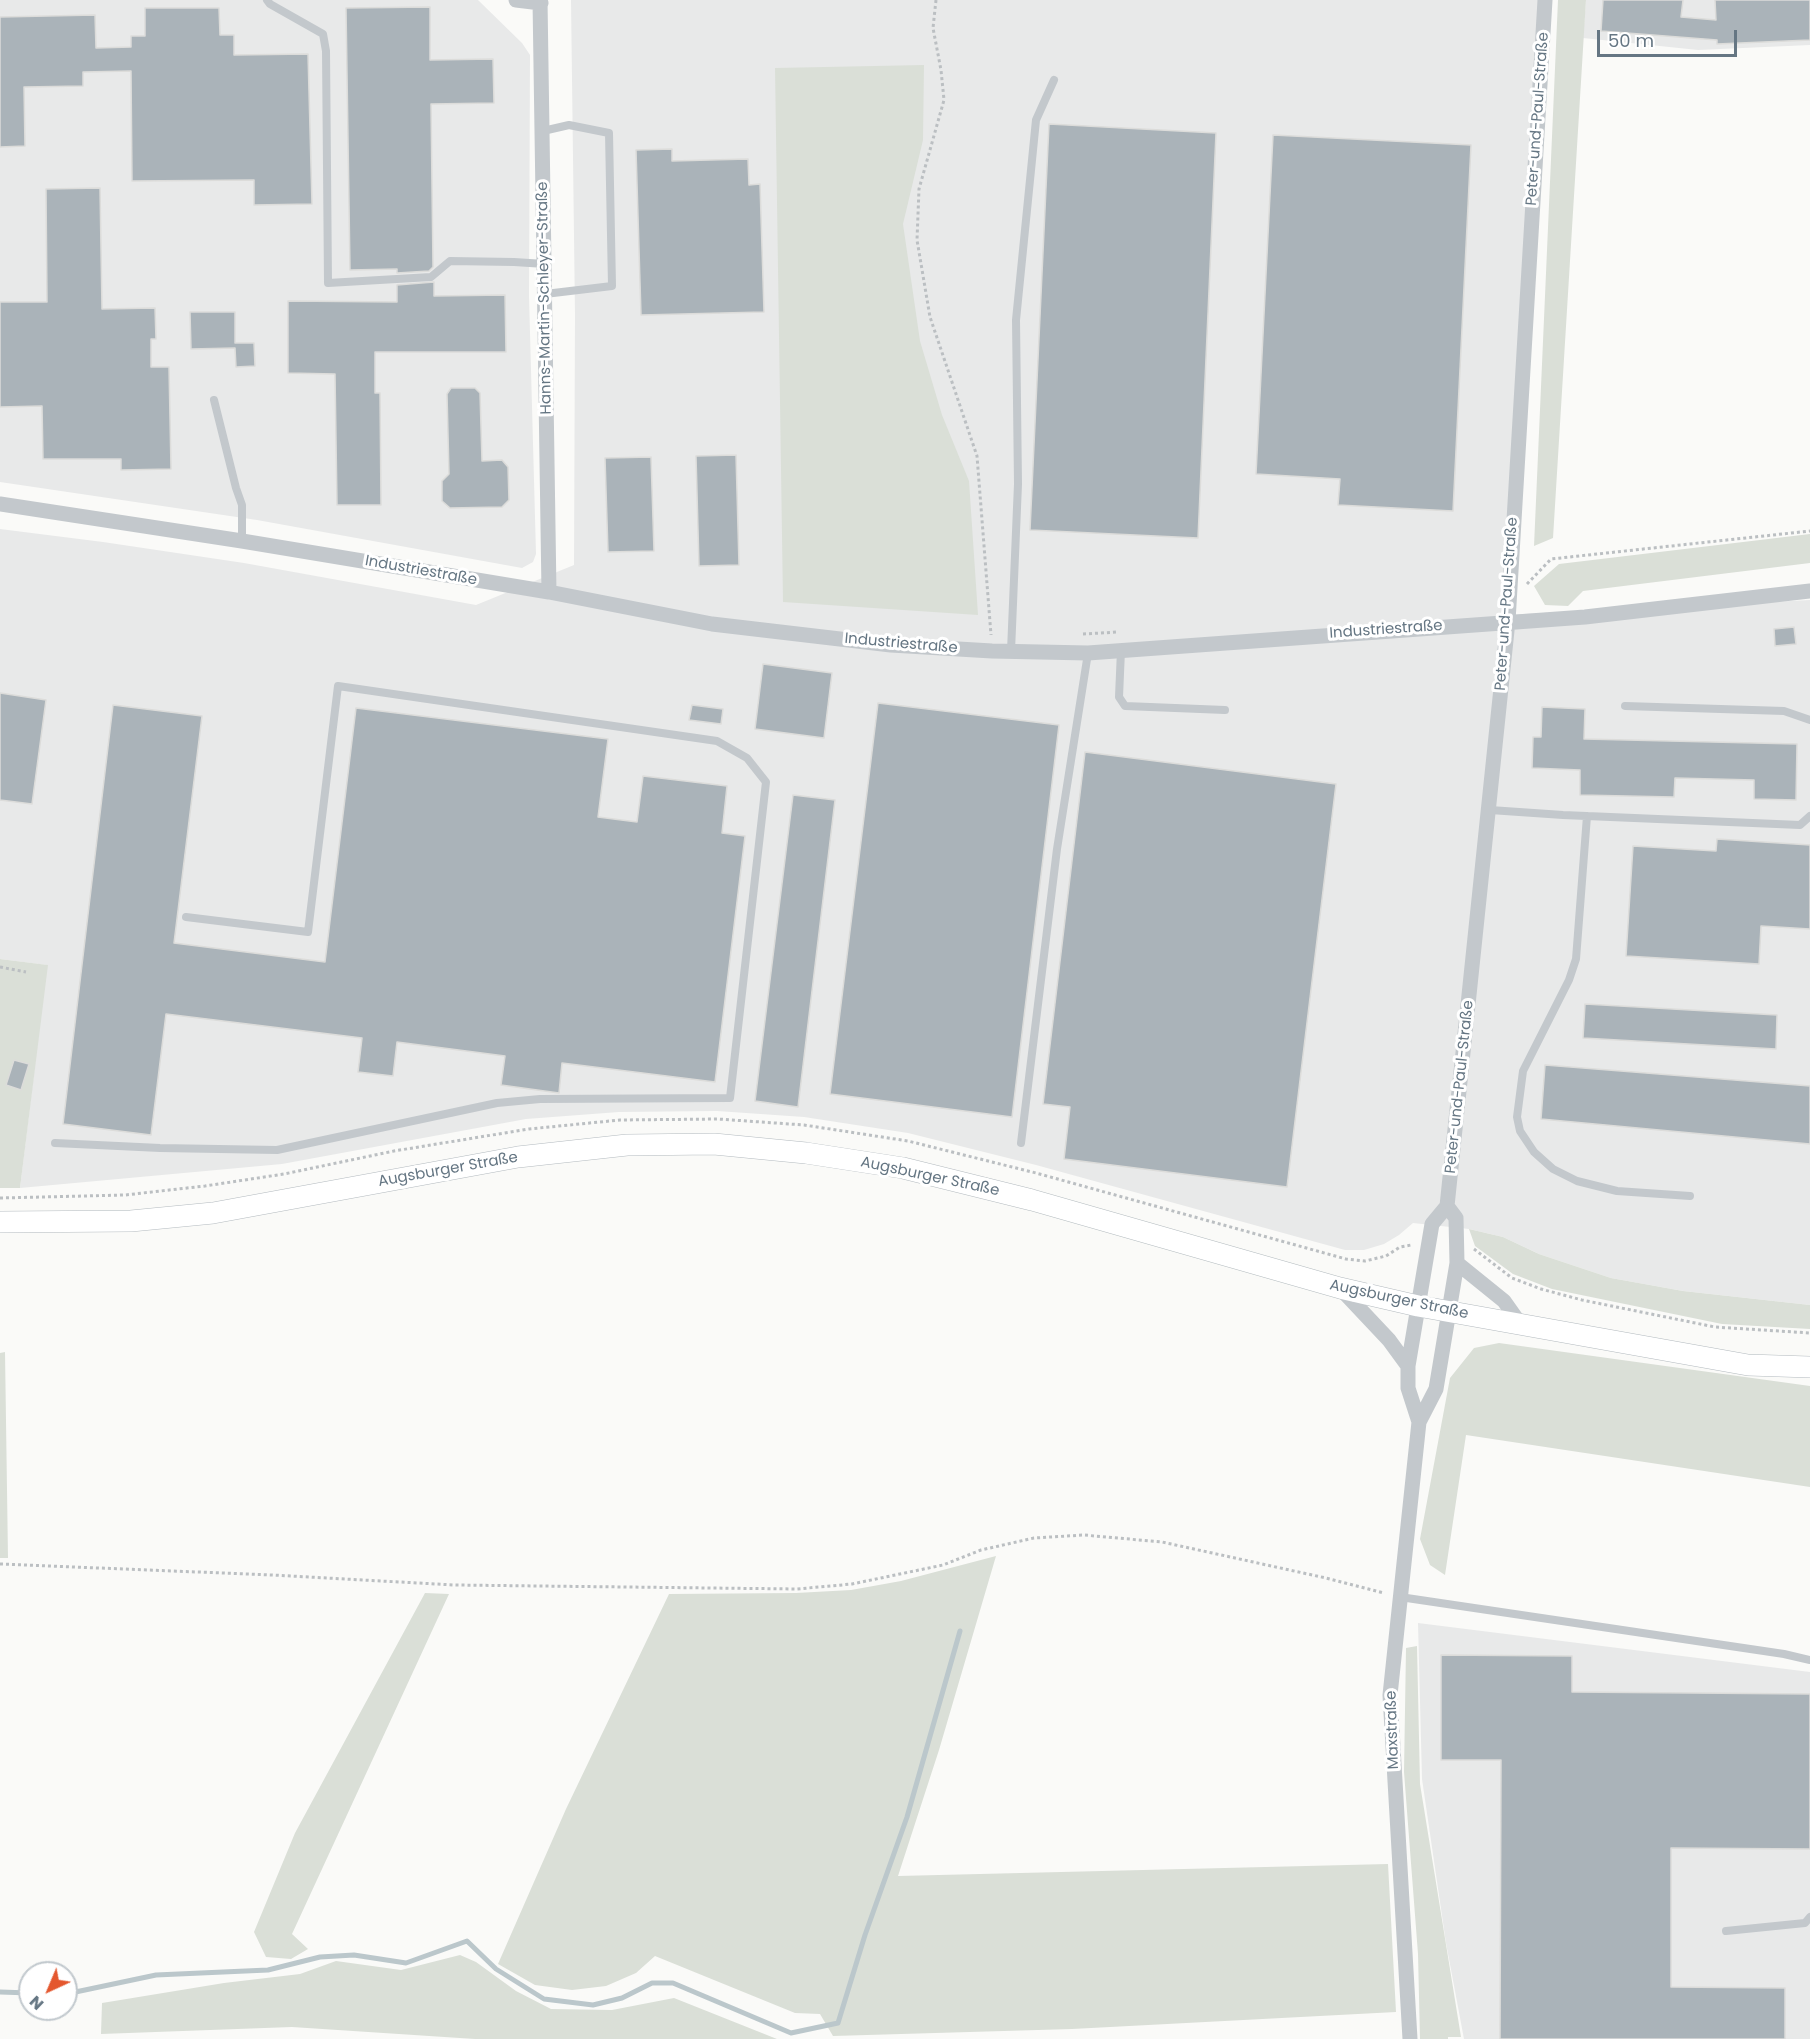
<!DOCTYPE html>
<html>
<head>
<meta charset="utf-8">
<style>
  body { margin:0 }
  #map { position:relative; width:1810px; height:2039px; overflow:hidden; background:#fafaf8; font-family:Poppins,sans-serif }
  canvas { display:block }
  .north { position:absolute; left:18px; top:1961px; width:60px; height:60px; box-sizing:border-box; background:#fff; border:2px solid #c1c8cd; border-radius:50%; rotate:224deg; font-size:16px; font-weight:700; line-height:24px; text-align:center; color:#657683 }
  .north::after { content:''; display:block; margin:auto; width:21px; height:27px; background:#e4572e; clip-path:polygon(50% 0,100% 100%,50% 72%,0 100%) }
  .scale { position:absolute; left:1597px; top:30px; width:140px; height:27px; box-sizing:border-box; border:3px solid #657683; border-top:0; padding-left:8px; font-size:18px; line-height:21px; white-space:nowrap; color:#657683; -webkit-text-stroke:4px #fff; paint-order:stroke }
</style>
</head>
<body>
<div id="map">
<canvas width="1810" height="2039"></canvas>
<div class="north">N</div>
<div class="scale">50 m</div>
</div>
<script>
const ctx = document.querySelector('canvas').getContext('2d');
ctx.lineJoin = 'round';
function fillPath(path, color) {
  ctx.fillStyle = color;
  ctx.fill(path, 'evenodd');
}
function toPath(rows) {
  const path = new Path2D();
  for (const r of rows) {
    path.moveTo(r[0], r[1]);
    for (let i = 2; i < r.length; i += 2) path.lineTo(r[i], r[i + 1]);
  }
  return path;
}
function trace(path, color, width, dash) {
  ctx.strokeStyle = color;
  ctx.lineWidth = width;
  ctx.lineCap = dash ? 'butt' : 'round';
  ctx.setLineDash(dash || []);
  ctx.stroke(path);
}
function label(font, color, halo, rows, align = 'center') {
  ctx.font = font + ' Poppins,sans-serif';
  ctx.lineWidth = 6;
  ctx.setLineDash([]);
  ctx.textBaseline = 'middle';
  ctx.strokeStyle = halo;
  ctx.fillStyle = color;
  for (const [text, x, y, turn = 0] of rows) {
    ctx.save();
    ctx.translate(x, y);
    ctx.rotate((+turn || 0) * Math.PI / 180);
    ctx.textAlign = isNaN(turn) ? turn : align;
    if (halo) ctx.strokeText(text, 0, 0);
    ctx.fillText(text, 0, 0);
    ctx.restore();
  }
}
const built = toPath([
  [0,0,478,0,522,43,530,55,529,296,536,554,533,562,522,568,257,520,0,482],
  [571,0,1539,0,1503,615,1810,600,1810,1305,1683,1291,1611,1278,1539,1254,1503,1237,1469,1229,1413,1223,1399,1235,1384,1244,1364,1250,1345,1250,1036,1165,908,1133,804,1117,717,1111,619,1112,526,1119,282,1164,20,1188,47,965,0,959,0,529,103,542,244,563,476,605,574,565,575,315],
  [1586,0,1810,0,1810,45,1698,50,1583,38],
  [1418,1623,1810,1672,1810,2039,1464,2039,1446,1943,1422,1779]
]);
const green = toPath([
  [1558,0,1586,0,1553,538,1534,546],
  [924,65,923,140,903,224,920,341,942,415,969,481,978,615,783,602,775,68],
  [1810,534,1810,563,1583,591,1568,606,1545,605,1534,586,1559,564],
  [0,959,48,965,20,1188,0,1188],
  [1469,1229,1503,1237,1539,1254,1611,1278,1683,1291,1810,1305,1810,1329,1722,1324,1552,1289,1513,1274,1475,1246],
  [1499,1343,1810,1386,1810,1487,1466,1435,1445,1575,1430,1565,1420,1539,1450,1378,1474,1348],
  [5,1352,8,1558,0,1558,0,1353],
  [996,1556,939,1750,898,1876,1388,1864,1396,2012,1072,2029,833,2036,820,2014,795,2013,655,1956,636,1973,606,1986,572,1990,535,1985,498,1964,566,1809,669,1594,796,1593,851,1590,901,1581],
  [425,1593,449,1594,292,1934,308,1949,291,1959,266,1957,254,1932,295,1833],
  [1417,1646,1420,1784,1461,2037,1448,2037,1448,2039,1420,2039,1418,1954,1404,1772,1406,1648],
  [460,1955,476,1962,516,1991,551,2009,612,2010,674,1998,777,2039,475,2039,292,2027,101,2034,102,2003,224,1983,300,1974,336,1961,401,1970]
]);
const stream = toPath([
  [0,1992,30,1993],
  [66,1994,156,1975,268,1970,320,1957,354,1955,406,1963,467,1941,496,1969,544,1999,593,2005,622,1998,652,1983,673,1983,791,2033,838,2023,865,1935,907,1817,960,1631]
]);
const building = toPath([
  [1603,0,1683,0,1681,17,1716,20,1715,0,1810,0,1810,40,1717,44,1717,40,1601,31,1603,0],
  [430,7,430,60,493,59,494,103,431,104,433,267,429,271,397,273,397,269,350,270,346,8,430,7],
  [145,8,219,8,220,35,234,35,234,55,308,54,312,204,254,205,254,180,132,181,131,71,83,72,83,86,24,87,25,146,0,147,0,17,95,15,96,48,131,47,131,36,145,36,145,8],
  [1049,124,1216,133,1198,538,1030,530,1049,124],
  [1273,135,1471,145,1453,511,1338,505,1340,479,1256,474,1273,135],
  [672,149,672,161,748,159,749,185,760,184,764,312,641,315,636,150,672,149],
  [100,188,102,309,155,308,156,339,151,339,151,367,169,367,171,469,121,470,121,459,43,459,42,406,0,407,0,302,47,302,46,189,100,188],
  [434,282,434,296,505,295,506,352,375,352,375,393,380,393,381,505,337,505,335,374,288,373,288,301,397,302,397,285,434,282],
  [190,312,235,312,235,343,254,343,255,366,236,367,235,348,191,349,190,312],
  [451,388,475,388,480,393,482,461,502,460,508,467,509,500,502,507,450,508,442,501,442,481,449,474,447,394,451,388],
  [736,455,739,565,699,566,696,456,736,455],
  [651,457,654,551,608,552,605,458,651,457],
  [1794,627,1796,644,1775,646,1774,629,1794,627],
  [763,664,832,673,824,738,755,729,763,664],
  [0,693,46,700,32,804,0,800,0,693],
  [878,703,1059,725,1012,1117,830,1094,878,703],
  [113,705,202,716,174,943,325,962,356,708,608,739,598,817,637,822,643,776,727,786,722,833,745,836,715,1082,562,1063,559,1093,501,1085,505,1056,397,1042,393,1076,358,1072,362,1038,166,1014,151,1135,63,1124,113,705],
  [692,705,723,709,721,724,689,720,692,705],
  [1542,707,1585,709,1584,739,1797,744,1796,800,1754,799,1754,780,1675,778,1674,797,1580,795,1580,770,1532,768,1533,737,1541,737,1542,707],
  [1085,752,1336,784,1287,1187,1064,1159,1070,1107,1043,1104,1085,752],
  [793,795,835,800,798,1107,755,1101,793,795],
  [1717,839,1810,845,1810,929,1761,926,1759,964,1626,956,1633,846,1716,851,1717,839],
  [1585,1004,1777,1015,1776,1049,1583,1038,1585,1004],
  [14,1060,29,1064,21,1090,6,1085,14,1060],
  [1545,1065,1810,1086,1810,1144,1541,1119,1545,1065],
  [1441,1655,1572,1656,1572,1692,1810,1694,1810,1849,1671,1848,1671,1987,1785,1988,1785,2039,1500,2039,1501,1760,1441,1760,1441,1655]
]);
const path = toPath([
  [936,0,933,28,941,70,944,100,919,189,917,240,930,317,977,456,991,635],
  [1527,584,1551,559,1810,531],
  [1083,634,1118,632],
  [0,967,26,972],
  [0,1198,125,1195,205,1186,284,1174,394,1151,529,1129,620,1120,718,1119,804,1125,908,1141,1036,1173,1346,1259,1365,1261,1386,1256,1400,1247,1411,1245],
  [1474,1249,1512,1278,1541,1289,1582,1300,1715,1327,1810,1333],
  [0,1564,272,1575,454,1585,797,1589,852,1584,943,1565,981,1550,1034,1538,1084,1535,1162,1542,1326,1578,1384,1593]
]);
const service = toPath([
  [267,0,270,4,323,34,326,51,328,283,431,277,450,261,514,262,545,264],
  [543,131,569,125,609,133,612,286,545,294],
  [214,400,236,488,242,505,242,541],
  [1121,650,1119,697,1125,706,1225,710],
  [1011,651,1018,484,1016,320,1036,120,1054,80],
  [1625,706,1784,711,1810,720],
  [1490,810,1563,815,1800,825,1810,816],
  [1587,816,1576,959,1569,980,1523,1071,1517,1117,1520,1131,1534,1152,1553,1169,1577,1181,1617,1191,1690,1196],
  [55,1143,160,1148,277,1150,497,1103,540,1099,730,1098,766,782,747,758,717,741,338,686,308,932,186,917],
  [1021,1143,1057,849,1088,653],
  [1400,1597,1784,1654,1810,1660],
  [1726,1931,1805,1923,1810,1917]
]);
const minor = toPath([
  [516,0,541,3],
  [540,0,549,592],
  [0,504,242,541,549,592,712,624,891,645,992,651,1088,653,1585,617,1810,591],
  [1457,1263,1504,1301,1521,1325],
  [1340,1288,1389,1340,1408,1366],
  [1419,1422,1408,1388,1408,1366,1432,1224,1447,1206,1508,621,1545,0],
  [1410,2039,1390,1695,1419,1422,1436,1389,1457,1263,1456,1218,1447,1206]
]);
const secondary = toPath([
  [0,1222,131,1221,213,1213,518,1157,627,1145,714,1144,806,1153,903,1168,1032,1200,1340,1288,1418,1306,1748,1365,1810,1367]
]);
const streetNames = [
  ["Peter-und-Paul-Straße",1538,119,-86],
  ["Hanns-Martin-Schleyer-Straße",545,298,-91],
  ["Industriestraße",421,571,10],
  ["Peter-und-Paul-Straße",1507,604,-86],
  ["Industriestraße",1386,630,-4],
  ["Industriestraße",901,644,5],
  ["Peter-und-Paul-Straße",1460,1087,-84],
  ["Augsburger Straße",448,1170,-10],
  ["Augsburger Straße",930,1177,12],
  ["Augsburger Straße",1399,1300,12],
  ["Maxstraße",1393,1730,-92]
];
fillPath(built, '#e8e9e9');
fillPath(green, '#dadfd7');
trace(stream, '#bbc7cb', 5);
fillPath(building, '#aab3b9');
trace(building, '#dcdcda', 1.5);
trace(secondary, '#b3babf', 22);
trace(path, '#bbbfc2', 3, [3, 3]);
trace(service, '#c3c8cc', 8);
trace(minor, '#c3c8cc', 15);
trace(secondary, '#fff', 21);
label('15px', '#657683', '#fff', streetNames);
</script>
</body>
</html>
